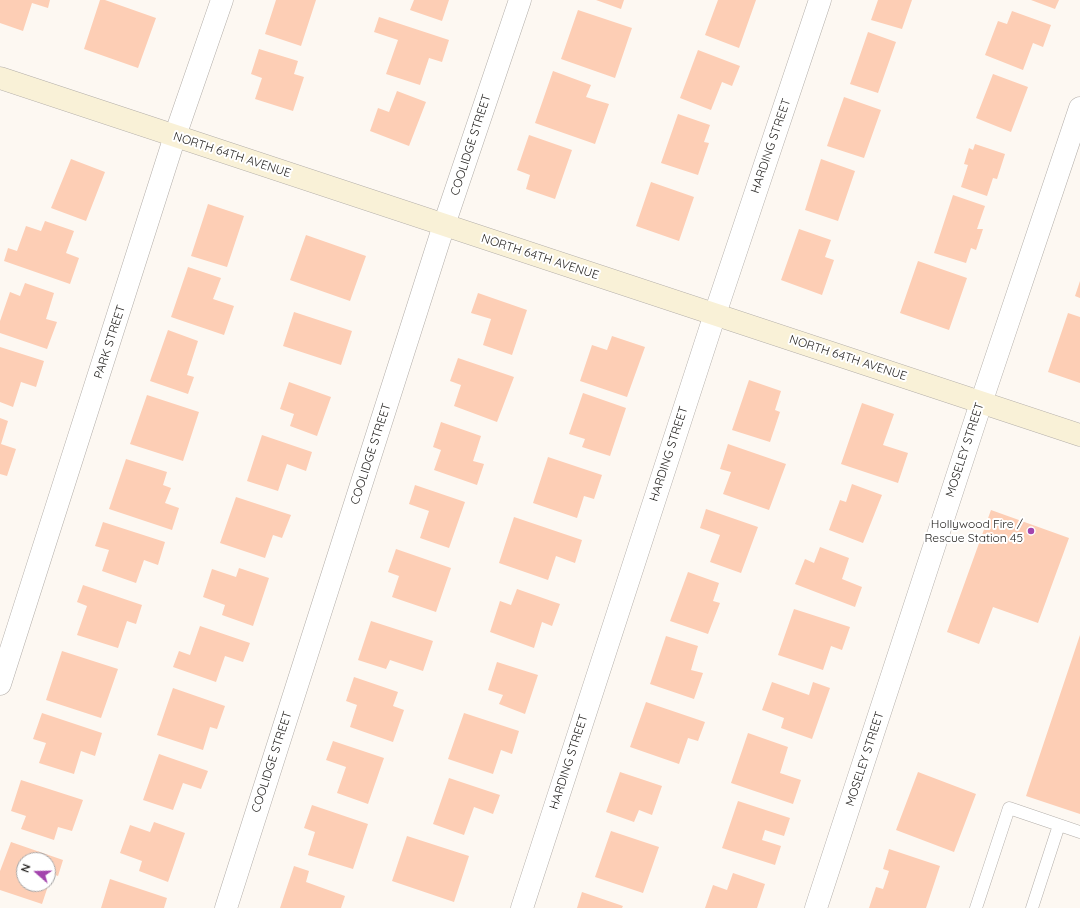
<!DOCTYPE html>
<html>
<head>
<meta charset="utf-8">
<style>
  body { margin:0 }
  #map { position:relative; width:1080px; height:908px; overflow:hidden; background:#fdf8f2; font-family:Quicksand,sans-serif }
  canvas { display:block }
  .north { position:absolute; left:16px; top:852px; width:40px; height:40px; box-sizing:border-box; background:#fff; border:1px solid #a8a7a7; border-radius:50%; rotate:290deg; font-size:11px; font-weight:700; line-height:16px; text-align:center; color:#262422 }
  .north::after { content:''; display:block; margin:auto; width:14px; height:18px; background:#a344ad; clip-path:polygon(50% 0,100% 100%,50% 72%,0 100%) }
</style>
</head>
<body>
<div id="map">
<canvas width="1080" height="908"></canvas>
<div class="north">N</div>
</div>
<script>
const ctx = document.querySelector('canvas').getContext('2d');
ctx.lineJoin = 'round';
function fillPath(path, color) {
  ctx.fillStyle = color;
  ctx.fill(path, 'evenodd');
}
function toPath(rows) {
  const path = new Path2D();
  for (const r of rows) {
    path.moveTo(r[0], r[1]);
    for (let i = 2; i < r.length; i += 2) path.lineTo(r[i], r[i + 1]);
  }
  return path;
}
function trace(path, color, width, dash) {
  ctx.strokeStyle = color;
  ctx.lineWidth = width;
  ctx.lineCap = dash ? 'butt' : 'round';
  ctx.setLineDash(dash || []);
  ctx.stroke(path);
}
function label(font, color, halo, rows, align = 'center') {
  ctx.font = font + ' Quicksand,sans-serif';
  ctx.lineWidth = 4;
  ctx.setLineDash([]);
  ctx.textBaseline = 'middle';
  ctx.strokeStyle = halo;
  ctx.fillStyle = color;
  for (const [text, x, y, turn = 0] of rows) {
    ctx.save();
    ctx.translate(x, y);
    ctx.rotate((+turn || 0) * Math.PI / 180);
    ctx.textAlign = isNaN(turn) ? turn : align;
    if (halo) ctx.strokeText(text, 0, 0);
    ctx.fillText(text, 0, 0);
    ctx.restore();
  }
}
const building = toPath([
  [0,0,50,0,48,8,32,3,23,31,0,23],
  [100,0,105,0,156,18,138,68,84,49],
  [276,0,316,0,301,46,265,34],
  [414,0,449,0,442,21,410,10],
  [596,0,624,0,621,9],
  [718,0,756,0,739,48,705,35],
  [878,0,912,0,902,29,871,20],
  [1031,0,1059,0,1055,9],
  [578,10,632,28,615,78,561,59],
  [1012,11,1051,25,1043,47,1033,43,1023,70,985,55,998,21,1007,24],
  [379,17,449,40,442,62,429,58,420,85,386,74,398,40,374,32],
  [868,32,896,42,878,93,850,84],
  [259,49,298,61,294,74,304,77,293,111,255,99,262,78,251,74],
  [698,50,740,66,732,86,722,82,711,110,680,98],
  [553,71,591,85,586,97,609,104,595,144,535,123],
  [993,74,1028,87,1011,132,976,118],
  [397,91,426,102,409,146,370,131,378,108,389,112],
  [844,97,881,110,864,158,827,146],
  [678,114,710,125,704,142,709,143,698,175,661,163],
  [529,135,572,150,555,199,526,189,530,175,517,170],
  [975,144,1005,154,997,179,993,178,987,196,961,187,968,165,964,164,969,148,973,150],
  [71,159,105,172,86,221,51,208],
  [821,159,855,171,838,221,805,210],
  [651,182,694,197,679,241,636,226],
  [953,195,985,206,977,229,983,229,976,250,971,248,966,263,934,253],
  [208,204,244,216,227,267,191,256],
  [45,221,74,231,66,253,79,258,70,284,4,261,8,248,17,251,26,226,41,231],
  [799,229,831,240,825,257,834,260,822,295,781,280],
  [306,235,366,256,350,301,290,280],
  [918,261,967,278,949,330,900,313],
  [188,267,221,278,213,299,234,306,224,335,171,317],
  [1080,281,1080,298,1075,296],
  [25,283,54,293,46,319,57,322,47,349,0,333,0,321,10,292,20,296],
  [478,293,527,310,512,355,483,345,491,319,471,313],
  [294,312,352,331,341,365,283,346],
  [1068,313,1080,317,1080,383,1048,372],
  [168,330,198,341,187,375,194,377,188,394,150,381],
  [612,336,645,347,627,397,580,381,592,345,607,350],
  [0,347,44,361,36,387,21,382,13,407,0,402],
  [458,358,514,377,497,422,454,406,461,385,450,381],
  [749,380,781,391,775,410,780,412,770,442,732,430],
  [289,382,331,397,317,436,290,426,294,414,280,409],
  [583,393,626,408,610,456,582,447,585,439,569,434],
  [147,395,199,412,183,461,130,444],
  [862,403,894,414,883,445,908,453,898,483,841,464],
  [0,418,8,421,1,444,16,449,7,476,0,474],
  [441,422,481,436,473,461,484,464,477,485,434,470,441,450,433,447],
  [262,435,312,452,306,471,287,464,278,491,247,481],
  [728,444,786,464,769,510,723,494,731,472,720,469],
  [548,457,602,475,594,499,584,496,577,518,533,503],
  [126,459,167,472,163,485,171,488,165,503,179,508,172,530,109,509],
  [852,484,882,495,863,543,829,530,840,500,846,502],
  [415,485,465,502,449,548,420,538,429,511,409,504],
  [236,497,291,515,282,538,273,535,265,558,220,543],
  [706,509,758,527,741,573,710,562,720,535,700,528],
  [991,510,1069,538,1038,623,993,607,979,644,947,632],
  [514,517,582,540,575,563,556,556,548,580,499,563],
  [103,522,165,542,158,565,144,560,136,583,102,571,109,550,95,546],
  [820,547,849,558,842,579,862,587,855,607,795,584,805,559,814,563],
  [396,549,451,568,436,612,392,597,399,576,388,572],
  [239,568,269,578,253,626,222,615,225,605,203,597,212,569,236,577],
  [688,572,719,583,713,601,720,603,708,634,670,621],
  [83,585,142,605,136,624,127,621,118,648,77,635,87,606,77,602],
  [517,589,560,604,552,626,542,622,534,648,490,632,500,601,511,605],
  [794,609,850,627,842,650,831,646,823,670,778,655],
  [371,621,433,641,423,671,390,660,386,669,358,660],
  [200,626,250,643,243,662,225,656,216,682,173,667,179,651,190,655],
  [1080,635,1080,814,1026,796],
  [666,636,698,646,691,670,703,673,694,699,650,684],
  [62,651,118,669,101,718,46,700],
  [497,662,538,675,525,714,499,704,503,695,488,690],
  [354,677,398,692,393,706,404,710,393,742,350,727,357,705,346,701],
  [772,682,809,695,813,682,830,688,812,739,781,728,784,718,762,710],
  [173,688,225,706,217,729,210,727,203,750,157,735],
  [646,702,705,722,698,741,688,738,679,764,630,747],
  [42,713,102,733,95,756,81,751,74,774,39,763,46,743,33,739],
  [464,713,519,731,512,754,501,750,493,774,448,759],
  [748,733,788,747,780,773,801,780,793,804,731,783],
  [333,741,384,758,368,804,337,793,346,767,326,760],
  [159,754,208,771,201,789,183,783,173,810,143,800],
  [620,772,662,786,652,815,639,810,634,822,606,812],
  [918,772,976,794,954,852,896,830],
  [449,778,500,795,493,814,474,807,464,835,433,824],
  [21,780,83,800,72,831,58,827,54,840,21,829,26,816,11,811],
  [738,801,790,818,784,836,765,830,762,840,781,846,775,865,722,848],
  [312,805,368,824,353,869,308,855,315,832,304,828],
  [154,822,185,833,168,882,139,871,142,861,120,853,130,825,150,832],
  [611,831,659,847,643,893,595,877],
  [407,836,469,856,454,902,392,881],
  [11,842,63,860,58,876,52,874,42,904,0,890,0,871],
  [24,860,48,860,48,884,24,884],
  [889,849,940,866,926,908,869,908,876,887,883,889,889,871,883,869],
  [294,866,309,871,306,882,345,896,341,908,280,908],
  [733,873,765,884,757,908,705,908,713,885,727,890],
  [110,879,167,898,164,908,101,908],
  [582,892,623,906,622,908,577,908]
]);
const lane = toPath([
  [976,908,1009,808,1080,832],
  [1032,908,1059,825]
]);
const street = toPath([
  [0,684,175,136,222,0],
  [226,908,444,225,520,0],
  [522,908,715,314,820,0],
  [816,908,981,403,1080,108]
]);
const secondary = toPath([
  [0,78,1080,435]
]);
const markers = [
  [1031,531,4,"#a344ad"]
];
const streetNames = [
  ["COOLIDGE STREET",471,145,-72],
  ["HARDING STREET",771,146,-71],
  ["NORTH 64TH AVENUE",232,155,18],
  ["NORTH 64TH AVENUE",540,257,18],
  ["PARK STREET",110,342,-72],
  ["NORTH 64TH AVENUE",848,358,18],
  ["MOSELEY STREET",965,450,-72],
  ["COOLIDGE STREET",371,454,-72],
  ["HARDING STREET",669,454,-72],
  ["MOSELEY STREET",865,759,-72],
  ["COOLIDGE STREET",272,762,-72],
  ["HARDING STREET",569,762,-72]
];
const poiNames = [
  ["Hollywood Fire /",1023,524],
  ["Rescue Station 45",1023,538]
];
fillPath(building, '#fdceb5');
trace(lane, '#b3aea9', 13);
trace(street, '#b3aea9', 23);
trace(secondary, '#b3aea9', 23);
trace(lane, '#fff', 12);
trace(street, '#fff', 22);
trace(secondary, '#f9f1d7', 22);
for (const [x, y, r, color] of markers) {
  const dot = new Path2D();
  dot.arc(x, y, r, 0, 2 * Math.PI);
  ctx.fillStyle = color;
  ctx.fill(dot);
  trace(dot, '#fff', 1.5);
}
label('12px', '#262422', '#fff', streetNames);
label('12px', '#262422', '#fff', poiNames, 'right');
</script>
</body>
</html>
